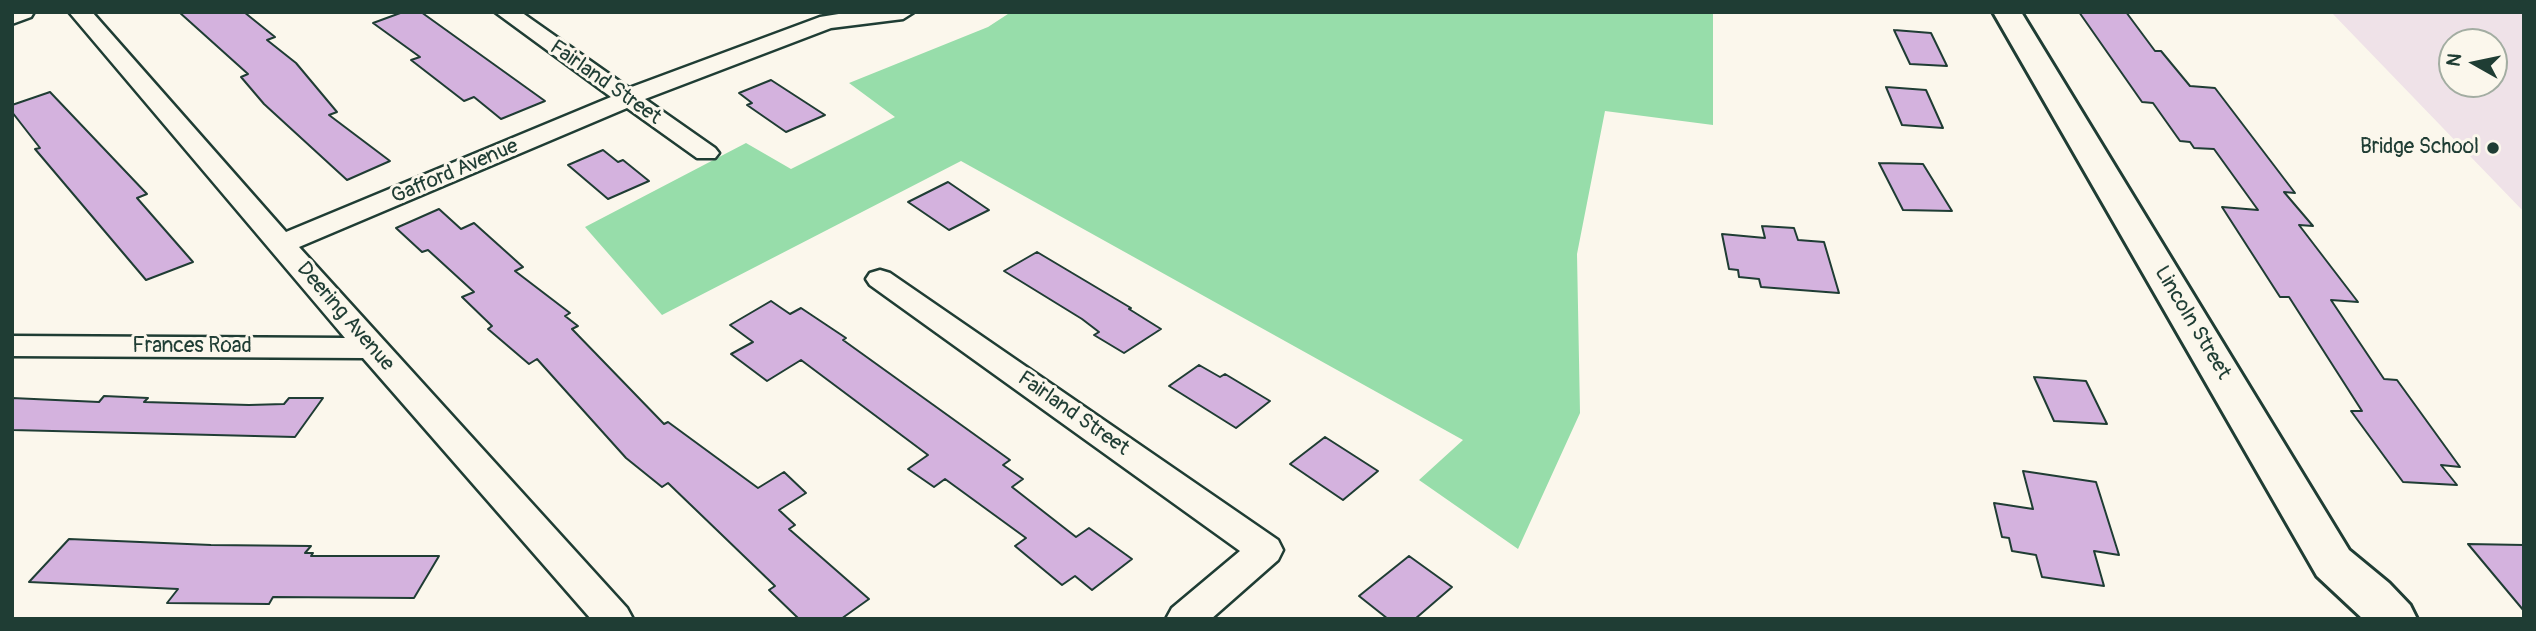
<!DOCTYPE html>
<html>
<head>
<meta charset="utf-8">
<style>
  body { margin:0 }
  #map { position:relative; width:2536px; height:631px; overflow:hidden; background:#fbf7ec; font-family:Pangolin,sans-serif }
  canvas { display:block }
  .frame { position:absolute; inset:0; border:14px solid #1f3d34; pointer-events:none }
  .north { position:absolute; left:2438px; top:28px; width:70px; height:70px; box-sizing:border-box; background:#fbf7ec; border:2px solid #a3ada2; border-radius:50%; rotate:279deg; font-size:19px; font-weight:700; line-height:28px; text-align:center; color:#1f3d34 }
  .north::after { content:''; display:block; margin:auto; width:24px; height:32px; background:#1f3d34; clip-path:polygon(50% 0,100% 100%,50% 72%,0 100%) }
</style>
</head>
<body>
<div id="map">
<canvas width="2536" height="631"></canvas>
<div class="frame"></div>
<div class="north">N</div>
</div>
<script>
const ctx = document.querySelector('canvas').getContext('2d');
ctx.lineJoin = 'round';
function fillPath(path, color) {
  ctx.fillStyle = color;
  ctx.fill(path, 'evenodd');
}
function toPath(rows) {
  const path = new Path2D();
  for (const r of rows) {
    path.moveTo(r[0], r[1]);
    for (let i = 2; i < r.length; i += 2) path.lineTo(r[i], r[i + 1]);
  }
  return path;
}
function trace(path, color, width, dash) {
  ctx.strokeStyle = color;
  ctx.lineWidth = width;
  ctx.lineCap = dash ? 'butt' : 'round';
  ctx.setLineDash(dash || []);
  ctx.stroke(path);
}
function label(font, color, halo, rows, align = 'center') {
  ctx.font = font + ' Pangolin,sans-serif';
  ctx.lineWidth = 6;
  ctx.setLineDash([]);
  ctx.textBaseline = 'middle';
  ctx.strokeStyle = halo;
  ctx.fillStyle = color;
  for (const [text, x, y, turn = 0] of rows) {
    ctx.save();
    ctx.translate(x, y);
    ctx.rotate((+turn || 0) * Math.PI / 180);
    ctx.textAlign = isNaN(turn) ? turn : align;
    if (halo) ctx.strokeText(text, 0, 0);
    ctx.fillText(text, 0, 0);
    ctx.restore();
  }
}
const built = toPath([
  [2331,12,2524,12,2524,212],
  [2452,42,2494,42,2494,84,2452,84]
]);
const green = toPath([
  [1011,12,1713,12,1713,125,1605,111,1577,254,1580,413,1518,549,1419,480,1463,440,961,161,662,315,585,227,746,143,791,169,895,117,849,83,988,27]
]);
const building = toPath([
  [179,12,244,12,275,37,267,40,296,63,337,112,329,115,390,161,347,180,264,104,241,77,248,74,179,12],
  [403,12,421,12,545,101,501,119,474,97,464,101,411,60,420,57,373,23,403,12],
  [2079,12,2126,12,2155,51,2161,51,2190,86,2215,88,2295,193,2284,192,2313,226,2299,225,2358,302,2331,300,2384,379,2397,380,2460,467,2441,465,2457,485,2403,482,2351,411,2362,411,2289,297,2280,297,2222,207,2258,210,2214,149,2194,148,2190,142,2180,141,2153,103,2142,102,2079,12],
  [1894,30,1931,33,1947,66,1910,64,1894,30],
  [771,80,825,115,786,132,747,105,752,103,739,93,771,80],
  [1886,87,1926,90,1943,128,1902,125,1886,87],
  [50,92,147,194,137,198,193,262,146,280,35,149,40,148,12,112,12,105,50,92],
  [603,150,618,162,623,160,649,181,608,199,568,165,603,150],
  [1879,163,1923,164,1952,211,1903,210,1879,163],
  [948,182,989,210,949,230,908,202,948,182],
  [439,209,461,229,474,223,523,267,515,271,570,313,565,316,578,326,572,329,664,424,668,422,758,488,784,472,806,493,779,510,795,525,789,529,869,599,841,619,799,619,769,590,775,586,668,483,662,487,626,458,537,359,529,364,488,329,492,326,462,297,474,292,428,250,422,252,396,228,439,209],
  [1762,226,1794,228,1798,240,1824,242,1839,293,1761,287,1759,279,1739,277,1738,270,1729,269,1722,234,1765,238,1762,226],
  [1037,252,1131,308,1129,309,1161,329,1124,353,1094,335,1099,332,1082,319,1004,271,1037,252],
  [771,301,790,314,801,308,846,338,843,340,1010,460,1003,465,1023,479,1012,487,1076,537,1089,528,1132,559,1092,590,1075,576,1062,585,1015,546,1026,538,945,479,934,487,908,469,928,455,801,360,767,381,731,354,753,342,730,325,771,301],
  [1199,365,1220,377,1225,374,1270,401,1236,428,1169,386,1199,365],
  [2034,377,2086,381,2107,424,2054,421,2034,377],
  [104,396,148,398,144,402,249,405,284,404,289,398,323,398,295,437,12,430,12,398,99,402,104,396],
  [1325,437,1378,471,1343,500,1290,464,1325,437],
  [2023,471,2096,482,2119,555,2094,551,2104,586,2042,577,2036,555,2012,551,2009,538,2002,537,1994,503,2033,509,2023,471],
  [69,539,211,545,311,546,305,553,313,553,311,556,439,556,414,598,273,597,269,604,167,603,178,589,29,582,69,539],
  [2468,544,2524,545,2524,611,2468,544],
  [1409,556,1452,587,1415,619,1388,619,1359,596,1409,556]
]);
const street = toPath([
  [12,12,34,12,31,17,12,24,12,12],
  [69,12,92,12,286,232,611,97,495,12,521,12,629,88,820,17,851,12,914,12,903,19,831,28,645,99,715,148,719,153,715,158,697,158,627,108,299,247,627,608,633,619,591,619,363,358,12,356,12,336,345,338,69,12],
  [880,270,890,273,1278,540,1283,550,1278,560,1211,619,1166,619,1172,608,1240,551,870,285,866,279,870,273,880,270]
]);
const secondary = toPath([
  [1993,12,2021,12,2349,550,2389,583,2410,605,2417,619,2363,619,2317,576,1993,12]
]);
const markers = [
  [2493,148,7,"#1f3d34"]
];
const streetNames = [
  ["Fairland Street",605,83,35],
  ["Gafford Avenue",455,172,-23],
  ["Deering Avenue",345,317,49],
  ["Lincoln Street",2192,323,59],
  ["Frances Road",192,347],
  ["Fairland Street",1073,414,35]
];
const poiNames = [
  ["Bridge School",2479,148]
];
fillPath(built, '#efe2e8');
fillPath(green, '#97ddaa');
fillPath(building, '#d4b2de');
trace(building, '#1f3d34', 2);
trace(street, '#1f3d34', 5);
trace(secondary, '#1f3d34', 6);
fillPath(street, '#fbf7ec');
fillPath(secondary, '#fbf7ec');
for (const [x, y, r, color] of markers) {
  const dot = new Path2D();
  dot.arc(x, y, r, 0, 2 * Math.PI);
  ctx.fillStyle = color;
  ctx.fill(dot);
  trace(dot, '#fbf7ec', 2.5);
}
label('21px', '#1f3d34', '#fbf7ec', streetNames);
label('21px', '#1f3d34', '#fbf7ec', poiNames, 'right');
</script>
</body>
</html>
